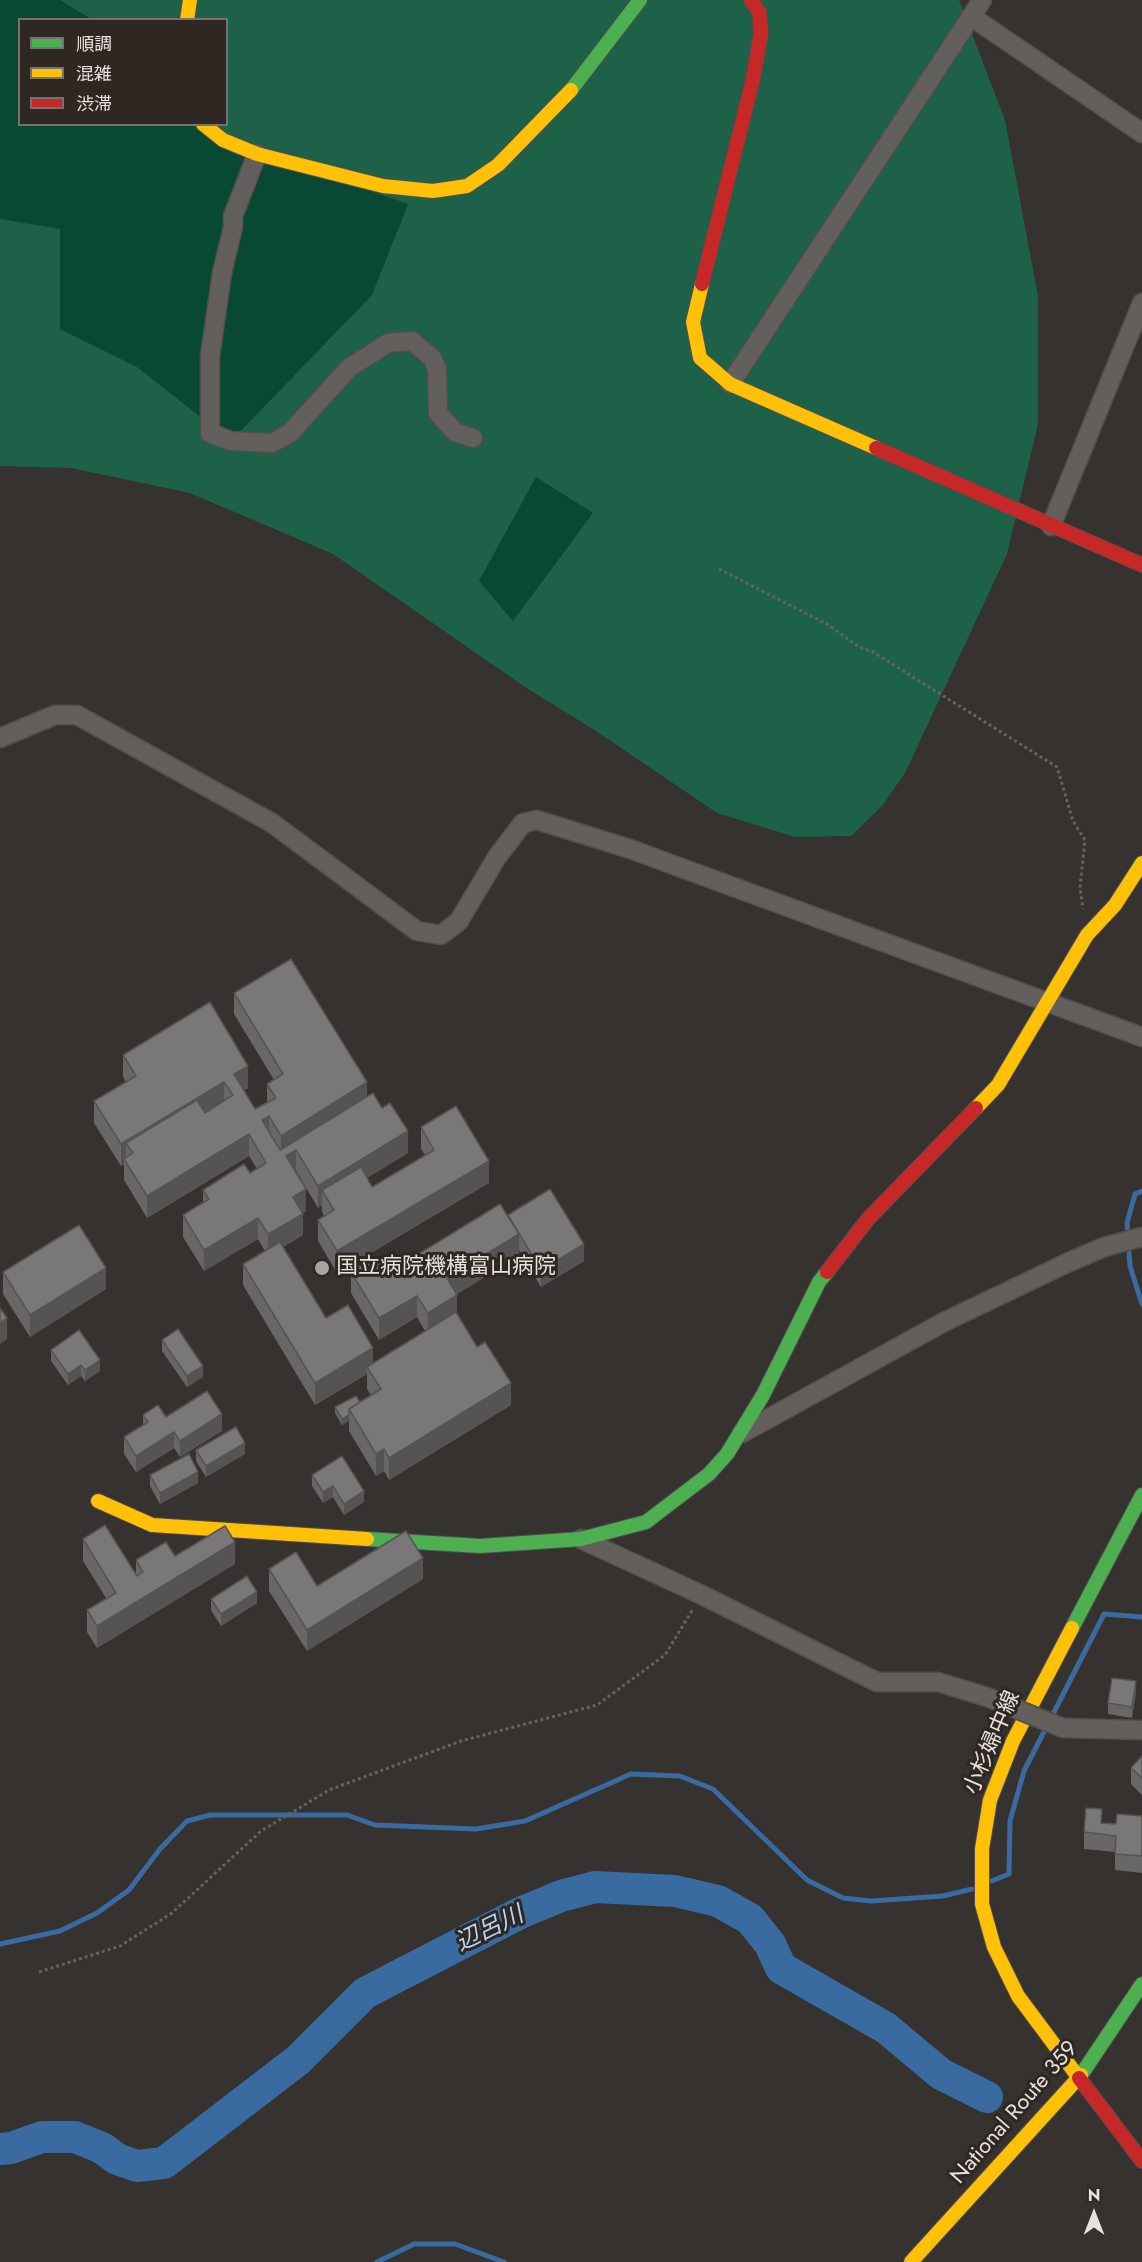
<!DOCTYPE html>
<html>
<head>
<meta charset="utf-8">
<style>
  body { margin:0 }
  #map { position:relative; width:1142px; height:2262px; overflow:hidden; background:#35322f; font-family:Jost,"Noto Sans JP",sans-serif }
  canvas { display:block }
  .legend { position:absolute; left:18px; top:18px; width:210px; height:108px; box-sizing:border-box; background:#2e2722; border:2px solid #78726e; margin:0; padding:8px 10px; list-style:none; font-size:18px; color:#e7e2df }
  .legend li { display:flex; align-items:center; gap:12px; height:30px }
  .legend b { width:30px; border:2px solid #78726e }
  .north { position:absolute; left:1064px; top:2184px; width:60px; height:60px; -webkit-text-stroke:4px #2e2722; paint-order:stroke; rotate:0deg; font-size:16px; font-weight:700; line-height:24px; text-align:center; color:#e7e2df }
  .north::after { content:''; display:block; margin:auto; width:21px; height:27px; background:#e7e2df; clip-path:polygon(50% 0,100% 100%,50% 72%,0 100%) }
</style>
</head>
<body>
<div id="map">
<canvas width="1142" height="2262"></canvas>
<ul class="legend">
<li><b style="height:8px;background:#4caf50"></b>順調</li>
<li><b style="height:8px;background:#ffc107"></b>混雑</li>
<li><b style="height:8px;background:#c62828"></b>渋滞</li>
</ul>
<div class="north">N</div>
</div>
<script>
const ctx = document.querySelector('canvas').getContext('2d');
ctx.lineJoin = 'round';
function fillPath(path, color) {
  ctx.fillStyle = color;
  ctx.fill(path, 'evenodd');
}
function toPath(rows) {
  const path = new Path2D();
  for (const r of rows) {
    path.moveTo(r[0], r[1]);
    for (let i = 2; i < r.length; i += 2) path.lineTo(r[i], r[i + 1]);
  }
  return path;
}
function trace(path, color, width, dash) {
  ctx.strokeStyle = color;
  ctx.lineWidth = width;
  ctx.lineCap = dash ? 'butt' : 'round';
  ctx.setLineDash(dash || []);
  ctx.stroke(path);
}
function label(font, color, halo, rows, align = 'center') {
  ctx.font = font + ' Jost,"Noto Sans JP",sans-serif';
  ctx.lineWidth = 6;
  ctx.setLineDash([]);
  ctx.textBaseline = 'middle';
  ctx.strokeStyle = halo;
  ctx.fillStyle = color;
  for (const [text, x, y, turn = 0] of rows) {
    ctx.save();
    ctx.translate(x, y);
    ctx.rotate((+turn || 0) * Math.PI / 180);
    ctx.textAlign = isNaN(turn) ? turn : align;
    if (halo) ctx.strokeText(text, 0, 0);
    ctx.fillText(text, 0, 0);
    ctx.restore();
  }
}
const green = toPath([
  [0,0,60,0,91,19,20,20,20,124,206,125,224,140,408,204,372,295,231,441,137,367,60,329,60,229,0,219],
  [536,476,593,513,513,621,479,581]
]);
const forest = toPath([
  [60,0,959,0,1005,120,1038,296,1038,424,1007,554,905,773,882,806,851,836,795,837,717,813,599,733,525,687,333,554,190,493,71,468,0,466,0,219,60,229,60,329,137,367,231,441,372,295,408,204,223,140,206,125,226,124,226,20,91,19],
  [536,477,593,513,513,621,479,581]
]);
const stream = toPath([
  [1142,1191,1135,1194,1127,1223,1130,1266,1142,1304],
  [992,1881,1009,1874,1010,1821,1024,1771,1104,1614,1142,1617],
  [0,1944,60,1931,97,1913,129,1890,160,1849,187,1821,210,1815,347,1815,375,1825,476,1829,525,1821,631,1774,680,1776,713,1789,807,1880,843,1898,871,1901,943,1896,972,1889],
  [377,2262,414,2244,455,2244,504,2262]
]);
const river = toPath([
  [0,2149,11,2148,42,2137,75,2137,102,2148,117,2159,137,2166,164,2163,298,2060,365,1993,520,1913,561,1896,595,1887,675,1891,718,1901,750,1919,770,1944,781,1968,886,2028,941,2074,987,2097]
]);
const path = toPath([
  [719,569,827,624,859,647,873,652,1057,767,1073,821,1085,840,1080,887,1083,909],
  [39,1972,120,1946,158,1922,172,1913,261,1831,329,1790,461,1741,597,1705,665,1655,693,1609]
]);
const street = toPath([
  [972,17,1142,133],
  [257,154,233,216,233,227,222,273,210,356,210,433,231,441,272,443,290,433,349,368,388,343,412,341,432,358,437,369,438,413,455,432,473,438],
  [730,384,982,0],
  [1051,526,1142,303],
  [0,738,55,715,77,715,272,823,417,931,441,935,459,921,497,857,523,823,537,820,630,849,1142,1037],
  [742,1433,944,1322,1067,1263,1104,1247,1142,1237],
  [581,1539,702,1595,877,1682,938,1682,987,1697],
  [1063,1728,1142,1730]
]);
const fast = toPath([
  [571,90,640,0],
  [367,1539,480,1546,581,1539,646,1522,709,1474,727,1454,763,1395,819,1282,827,1272],
  [1072,1628,1142,1495],
  [1081,2075,1142,1984]
]);
const slow = toPath([
  [187,20,190,0],
  [203,124,223,140,257,154,383,186,433,191,467,186,498,165,571,90],
  [702,284,693,322,700,358,730,384,876,448],
  [976,1108,998,1085,1087,935,1115,905,1142,863],
  [98,1501,152,1525,367,1539],
  [1072,1628,1013,1741,990,1800,982,1849,982,1904,994,1947,1018,1996,1079,2078],
  [911,2262,1081,2075]
]);
const jam = toPath([
  [702,284,753,79,761,33,759,12,751,0],
  [876,448,1142,565],
  [827,1272,868,1219,976,1108],
  [1079,2078,1142,2161]
]);
const streetBridge = toPath([
  [987,1697,1063,1728]
]);
const wall = toPath([
  [234,993,367,1097,408,1153,367,1178,372,1187,425,1155,421,1149,421,1127,489,1183,337,1273,318,1241,318,1220,324,1216,322,1211,322,1205,318,1208,296,1171,295,1172,306,1211,302,1213,303,1235,283,1247,326,1318,373,1363,425,1331,417,1317,379,1340,351,1293,351,1272,386,1274,508,1216,584,1261,541,1287,519,1250,519,1256,457,1294,457,1314,511,1405,389,1480,384,1471,376,1476,349,1431,349,1421,342,1425,335,1413,335,1407,360,1402,371,1395,367,1389,367,1374,315,1405,243,1285,243,1264,265,1251,258,1239,204,1271,183,1237,183,1215,203,1203,203,1190,250,1173,257,1169,249,1156,147,1218,124,1180,124,1164,121,1166,94,1123,94,1101,126,1082,123,1077,123,1055,248,1088,244,1090,255,1109,267,1102,267,1084,274,1080,234,1014],
  [3,1272,106,1289,30,1337,3,1294],
  [162,1340,203,1377,187,1387,162,1351],
  [51,1350,100,1371,85,1381,81,1376,68,1385,51,1361],
  [143,1415,166,1417,222,1431,180,1457,174,1448,136,1472,124,1454,124,1437,143,1425],
  [196,1450,245,1454,206,1477,196,1461],
  [150,1475,198,1483,160,1504,150,1486],
  [312,1475,364,1502,344,1515,333,1497,323,1503,312,1486],
  [83,1539,136,1575,136,1560,175,1556,235,1564,97,1648,87,1632,87,1610,106,1598,83,1561],
  [269,1569,317,1586,423,1579,307,1651,269,1591],
  [211,1599,257,1603,221,1626,211,1610],
  [1136,1693,1132,1718,1108,1714,1108,1703],
  [1142,1756,1142,1795,1131,1784,1131,1768],
  [1142,1816,1142,1873,1115,1870,1115,1852,1084,1849,1084,1832,1102,1823,1116,1824]
]);
const shadedWall = toPath([
  [248,1066,248,1088,234,1096,234,1074],
  [224,1082,224,1103,133,1153,126,1143,126,1163,124,1159,124,1164,121,1166,121,1144],
  [367,1082,367,1104,281,1158,281,1136],
  [269,1116,269,1138,262,1120],
  [408,1131,408,1153,329,1201,322,1190,322,1205,318,1208,318,1186],
  [249,1134,249,1156,147,1218,147,1196],
  [296,1150,296,1171,286,1178,286,1156],
  [489,1161,489,1183,337,1273,337,1251],
  [306,1189,306,1211,293,1219,293,1197],
  [303,1214,303,1235,268,1256,268,1234],
  [258,1218,258,1239,204,1271,204,1250],
  [519,1234,519,1256,447,1300,447,1278],
  [584,1244,584,1261,541,1287,541,1270],
  [106,1268,106,1289,30,1337,30,1315],
  [457,1295,457,1317,428,1335,428,1313],
  [417,1296,417,1317,379,1340,379,1318],
  [7,1318,7,1339,0,1344,0,1323],
  [373,1348,373,1370,367,1367,367,1374,315,1405,315,1383],
  [100,1360,100,1371,85,1381,85,1370],
  [81,1365,81,1376,68,1385,68,1374],
  [203,1366,203,1377,187,1387,187,1376],
  [511,1383,511,1405,389,1480,389,1458],
  [222,1414,222,1431,180,1457,180,1441],
  [349,1415,349,1421,342,1425,342,1419],
  [174,1432,174,1448,136,1472,136,1456],
  [245,1443,245,1454,206,1477,206,1466],
  [384,1449,384,1471,376,1476,376,1454],
  [198,1472,198,1483,160,1504,160,1493],
  [333,1486,333,1497,323,1503,323,1492],
  [364,1491,364,1502,344,1515,344,1504],
  [235,1542,235,1564,97,1648,97,1626],
  [423,1558,423,1579,307,1651,307,1630],
  [257,1592,257,1603,221,1626,221,1614],
  [1136,1681,1136,1693,1132,1718,1132,1707]
]);
const building = toPath([
  [291,959,367,1082,281,1136,269,1116,262,1120,280,1150,373,1093,382,1108,390,1103,408,1131,318,1186,296,1150,286,1156,306,1189,293,1197,303,1214,268,1234,258,1218,204,1250,183,1215,209,1199,203,1190,244,1164,250,1173,266,1163,249,1134,147,1196,124,1159,133,1153,126,1143,197,1100,205,1113,233,1095,224,1082,121,1144,94,1101,136,1076,123,1055,210,1002,248,1066,234,1074,255,1109,276,1098,267,1084,283,1074,234,993,291,959],
  [456,1106,489,1161,337,1251,318,1220,334,1210,322,1190,361,1167,372,1187,434,1150,421,1127,456,1106],
  [550,1189,584,1244,541,1270,508,1215,550,1189],
  [500,1204,519,1234,447,1278,457,1295,428,1313,417,1296,379,1318,351,1272,375,1257,386,1274,500,1204],
  [79,1225,106,1268,30,1315,3,1272,79,1225],
  [280,1242,326,1318,348,1305,373,1348,315,1383,243,1264,280,1242],
  [0,1308,7,1318,0,1323,0,1308],
  [456,1312,477,1347,485,1342,511,1383,389,1458,384,1449,376,1454,349,1409,381,1389,367,1367,456,1312],
  [178,1329,203,1366,187,1376,162,1340,178,1329],
  [79,1330,100,1360,85,1370,81,1365,68,1374,51,1350,79,1330],
  [207,1391,222,1414,180,1441,174,1432,136,1456,124,1437,148,1422,143,1415,158,1405,166,1417,207,1391],
  [356,1396,360,1402,349,1409,349,1415,342,1419,335,1407,356,1396],
  [236,1427,245,1443,206,1466,196,1450,236,1427],
  [189,1454,198,1472,160,1493,150,1475,189,1454],
  [342,1456,364,1491,344,1504,333,1486,323,1492,312,1475,342,1456],
  [105,1525,137,1576,143,1572,136,1560,166,1542,175,1556,225,1526,235,1542,97,1626,87,1610,116,1593,83,1539,105,1525],
  [406,1531,423,1558,307,1630,269,1569,296,1552,317,1586,406,1531],
  [247,1576,257,1592,221,1614,211,1599,247,1576],
  [1112,1678,1136,1681,1132,1707,1108,1703,1112,1678],
  [1142,1756,1142,1778,1131,1768,1142,1756],
  [1086,1808,1102,1809,1101,1823,1116,1824,1117,1814,1142,1816,1142,1856,1115,1854,1116,1836,1084,1832,1086,1808]
]);
const markers = [
  [322,1268,8,"#a9a4a1"]
];
const poiNames = [
  ["国立病院機構富山病院",336,1268]
];
const streetNames = [
  ["小杉婦中線",993,1743,-67],
  ["National Route 359",1015,2113,-49]
];
const waterNames = [
  ["辺呂川",490,1930,-26]
];
fillPath(green, '#084934');
fillPath(forest, '#1d6148');
trace(stream, '#396ba0', 5);
trace(river, '#396ba0', 32);
trace(street, '#514e4c', 21);
trace(fast, '#514e4c', 16);
trace(slow, '#514e4c', 16);
trace(jam, '#514e4c', 16);
trace(path, '#656361', 3, [3, 3]);
trace(street, '#625f5d', 18);
trace(fast, '#4caf50', 14);
trace(slow, '#ffc107', 14);
trace(jam, '#c62828', 14);
trace(streetBridge, '#514e4c', 21, []);
trace(streetBridge, '#625f5d', 18);
fillPath(wall, '#686666');
fillPath(shadedWall, '#555353');
fillPath(building, '#797777');
trace(building, '#555353', 1.5);
for (const [x, y, r, color] of markers) {
  const dot = new Path2D();
  dot.arc(x, y, r, 0, 2 * Math.PI);
  ctx.fillStyle = color;
  ctx.fill(dot);
  trace(dot, '#2e2722', 2);
}
label('22px', '#e7e2df', '#2e2722', poiNames, 'left');
label('22px', '#e7e2df', '#2e2722', streetNames);
label('italic 24px', '#b8d5f6', '#2e2722', waterNames);
</script>
</body>
</html>
